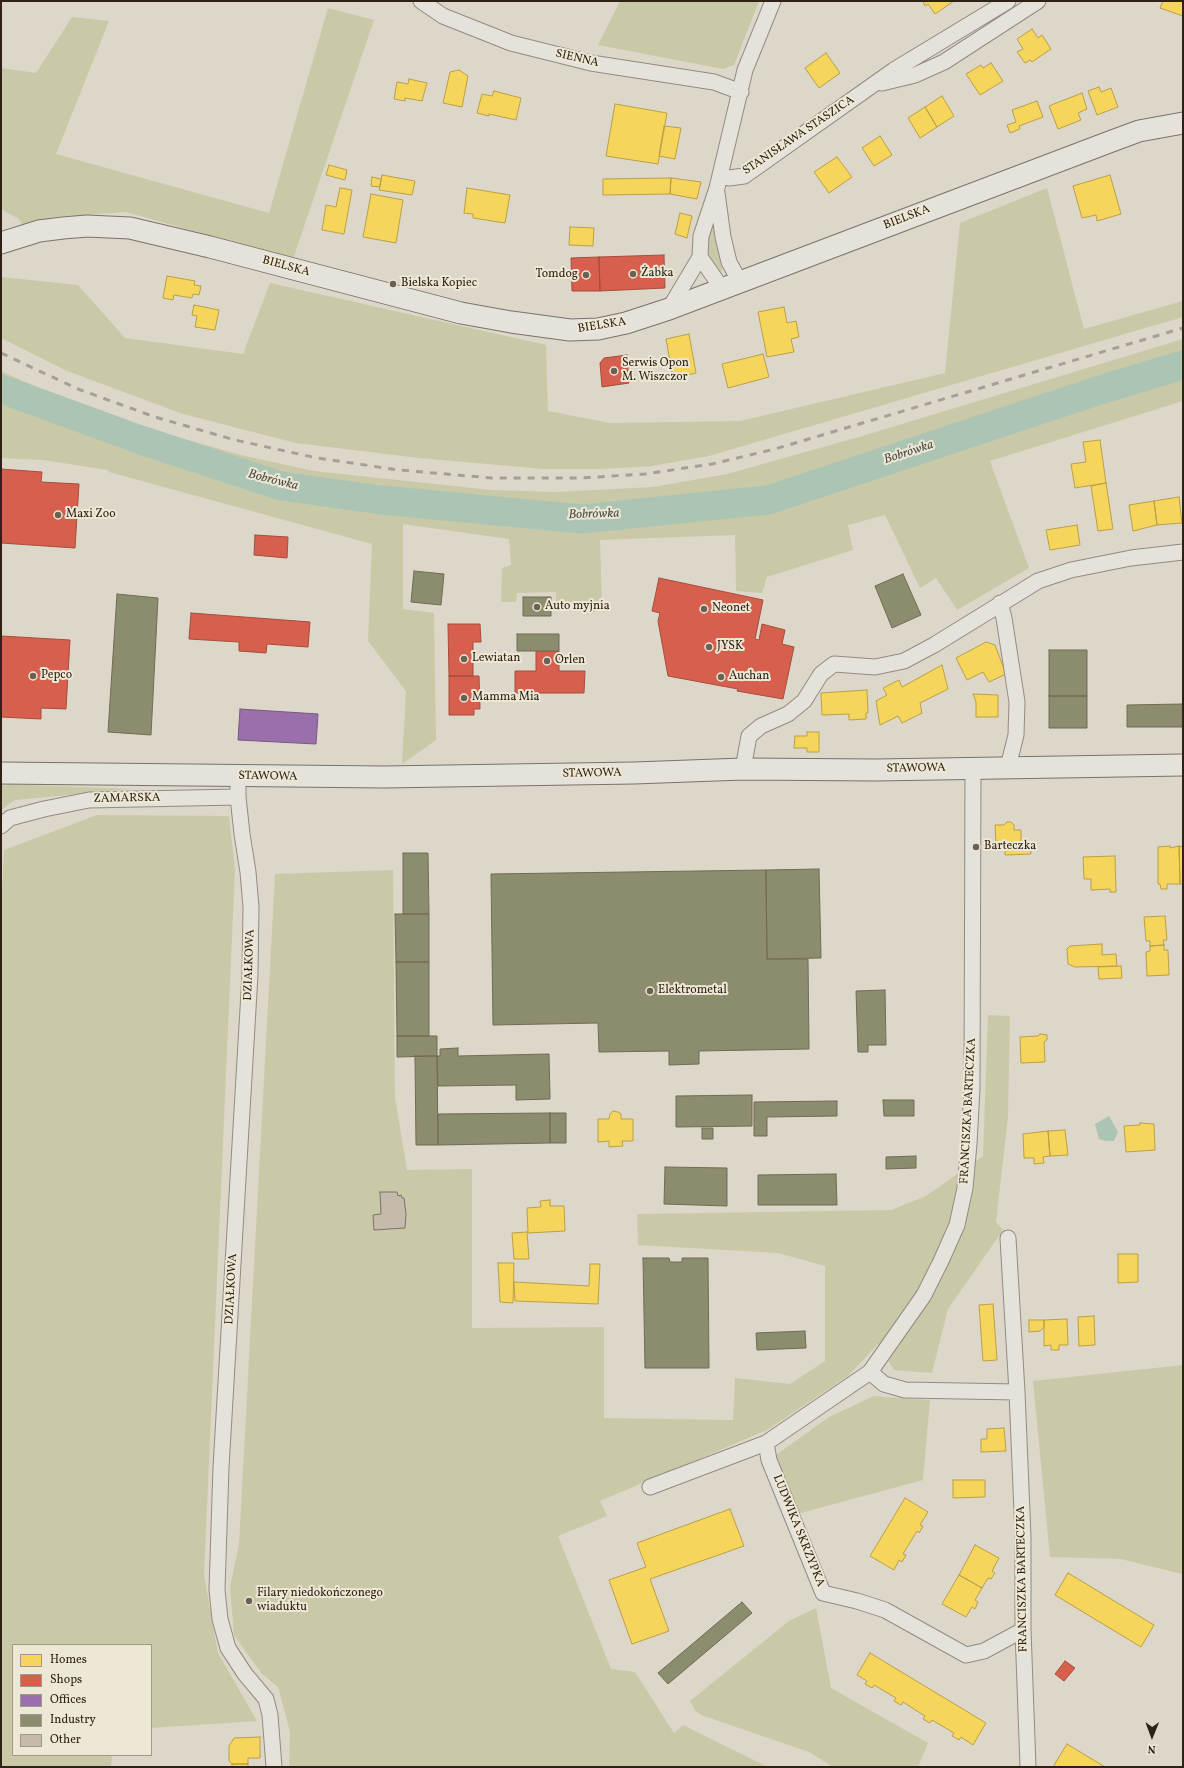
<!DOCTYPE html>
<html>
<head>
<meta charset="utf-8">
<style>
  body { margin:0 }
  #map { position:relative; width:1184px; height:1768px; overflow:hidden; background:#dcd7c8; font-family:Vollkorn,serif }
  canvas { display:block }
  .frame { position:absolute; inset:0; border:2px solid #2f2115; pointer-events:none }
  .legend { position:absolute; left:12px; top:1644px; width:140px; height:112px; box-sizing:border-box; background:#ede8d6; border:1px solid #a19889; margin:0; padding:5px 7px; list-style:none; font-size:12px; color:#2f2115 }
  .legend li { display:flex; align-items:center; gap:8px; height:20px }
  .legend b { width:20px; border:1px solid #a19889 }
  .north { position:absolute; left:1132px; top:1716px; width:40px; height:40px; -webkit-text-stroke:3px #ede8d6; paint-order:stroke; rotate:181deg; font-size:11px; font-weight:700; line-height:16px; text-align:center; color:#2f2115 }
  .north::after { content:''; display:block; margin:auto; width:14px; height:18px; background:#2f2115; clip-path:polygon(50% 0,100% 100%,50% 72%,0 100%) }
</style>
</head>
<body>
<div id="map">
<canvas width="1184" height="1768"></canvas>
<div class="frame"></div>
<ul class="legend">
<li><b style="height:11px;background:#f6d55c"></b>Homes</li>
<li><b style="height:11px;background:#d6604d"></b>Shops</li>
<li><b style="height:11px;background:#9970ab"></b>Offices</li>
<li><b style="height:11px;background:#8c8c6e"></b>Industry</li>
<li><b style="height:11px;background:#c6baac"></b>Other</li>
</ul>
<div class="north">N</div>
</div>
<script>
const ctx = document.querySelector('canvas').getContext('2d');
ctx.lineJoin = 'round';
function fillPath(path, color) {
  ctx.fillStyle = color;
  ctx.fill(path, 'evenodd');
}
function toPath(rows) {
  const path = new Path2D();
  for (const r of rows) {
    path.moveTo(r[0], r[1]);
    for (let i = 2; i < r.length; i += 2) path.lineTo(r[i], r[i + 1]);
  }
  return path;
}
function trace(path, color, width, dash) {
  ctx.strokeStyle = color;
  ctx.lineWidth = width;
  ctx.lineCap = dash ? 'butt' : 'round';
  ctx.setLineDash(dash || []);
  ctx.stroke(path);
}
function label(font, color, halo, rows, align = 'center') {
  ctx.font = font + ' Vollkorn,serif';
  ctx.lineWidth = 4;
  ctx.setLineDash([]);
  ctx.textBaseline = 'middle';
  ctx.strokeStyle = halo;
  ctx.fillStyle = color;
  for (const [text, x, y, turn = 0] of rows) {
    ctx.save();
    ctx.translate(x, y);
    ctx.rotate((+turn || 0) * Math.PI / 180);
    ctx.textAlign = isNaN(turn) ? turn : align;
    if (halo) ctx.strokeText(text, 0, 0);
    ctx.fillText(text, 0, 0);
    ctx.restore();
  }
}
const green = toPath([
  [620,1,759,1,734,65,723,69,598,45],
  [328,8,374,20,293,259,126,212,54,217,22,226,19,219,1,209,1,68,36,73,72,17,109,21,56,154,269,213],
  [1047,188,1084,329,1183,301,1183,317,709,456,652,466,602,469,543,469,419,458,296,443,183,414,67,371,1,338,1,277,78,285,125,338,243,354,270,283,546,345,548,411,610,423,740,421,945,373,960,223],
  [714,217,722,261,722,269,719,274,709,262,706,243],
  [1183,339,1183,401,990,461,1029,568,957,610,936,578,920,588,885,515,848,525,853,550,767,577,762,593,736,591,735,535,600,540,602,608,589,615,575,605,556,602,556,592,517,593,516,602,501,602,502,568,511,565,509,539,403,524,403,609,434,613,436,740,402,764,406,691,368,641,372,544,109,472,108,470,43,460,1,458,1,371,81,407,156,431,241,455,314,471,491,490,555,492,653,487,727,474,859,437],
  [1,784,131,789,15,800,1,810],
  [97,815,229,816,235,870,204,1575,218,1653,257,1721,151,1728,151,1645,13,1645,13,1755,112,1755,111,1767,1,1767,1,918,4,850],
  [393,870,395,1098,407,1170,472,1169,472,1328,604,1327,604,1418,733,1420,735,1378,790,1384,825,1361,825,1266,778,1253,638,1245,637,1214,891,1210,926,1196,983,1156,988,1015,1010,1016,1008,1117,996,1222,1003,1230,948,1309,932,1373,894,1370,878,1344,848,1376,767,1430,600,1501,607,1516,558,1536,611,1669,635,1672,674,1733,683,1725,768,1767,289,1767,290,1732,278,1687,262,1674,234,1635,230,1587,239,1544,275,874],
  [1183,1365,1183,1602,1182,1574,1121,1559,1050,1557,1033,1381],
  [874,1396,930,1400,923,1480,797,1514,776,1455,829,1417],
  [816,1608,831,1688,928,1743,918,1767,833,1767,809,1752,701,1715,695,1710,690,1701,789,1621]
]);
const water = toPath([
  [1109,1116,1118,1132,1114,1141,1106,1141,1099,1139,1095,1124]
]);
const homes = toPath([
  [923,1,954,1,935,14,928,4,925,6,923,1],
  [1163,1,1183,1,1183,16,1160,8,1163,1],
  [1032,29,1038,38,1042,35,1051,49,1032,62,1030,60,1025,63,1017,52,1023,49,1017,39,1032,29],
  [826,53,840,73,819,88,805,68,826,53],
  [991,63,1003,81,980,95,966,74,981,65,983,68,991,63],
  [459,70,468,76,462,107,443,103,450,72,459,70],
  [409,79,427,83,422,101,405,98,405,101,394,99,397,82,408,84,409,79],
  [1099,87,1101,92,1111,88,1118,107,1097,115,1088,91,1099,87],
  [494,91,521,98,516,120,489,114,489,116,477,113,482,94,492,96,494,91],
  [1082,93,1087,109,1078,113,1081,120,1058,129,1049,106,1082,93],
  [942,96,954,116,937,127,925,107,942,96],
  [1037,101,1043,117,1019,126,1020,129,1010,133,1007,125,1016,122,1012,110,1037,101],
  [615,104,667,113,658,164,606,156,615,104],
  [925,107,937,127,920,138,908,118,925,107],
  [664,126,681,128,675,159,659,156,664,126],
  [880,136,892,155,874,166,862,148,880,136],
  [837,157,852,177,829,193,814,172,837,157],
  [329,165,347,170,345,180,326,175,329,165],
  [382,175,415,181,412,195,379,190,382,175],
  [1110,175,1121,214,1097,221,1096,215,1082,218,1073,186,1110,175],
  [372,177,381,179,380,187,371,186,372,177],
  [671,178,670,194,603,195,603,179,671,178],
  [671,178,701,182,697,199,670,194,671,178],
  [340,188,352,190,344,234,322,230,326,205,336,207,340,188],
  [467,188,510,195,505,223,473,218,473,214,464,213,467,188],
  [371,194,403,200,396,243,363,237,371,194],
  [680,213,692,216,687,238,675,234,680,213],
  [570,227,594,228,593,246,569,245,570,227],
  [167,276,195,281,194,285,201,286,199,295,193,294,192,298,174,295,173,300,163,298,167,276],
  [194,305,219,310,215,330,195,327,197,316,192,315,194,305],
  [784,307,787,323,796,321,799,337,791,339,794,352,767,357,758,312,784,307],
  [689,334,696,373,673,378,666,339,689,334],
  [763,354,769,377,728,388,722,364,763,354],
  [1100,440,1106,483,1075,488,1071,464,1086,462,1083,442,1100,440],
  [1106,483,1113,529,1098,531,1091,486,1106,483],
  [1179,497,1182,523,1157,525,1154,501,1179,497],
  [1154,501,1157,525,1133,531,1129,505,1154,501],
  [1077,525,1080,545,1050,550,1046,530,1077,525],
  [986,642,995,645,1006,674,989,682,983,672,967,680,956,658,986,642],
  [942,665,948,689,920,703,922,713,902,723,898,716,880,725,876,701,887,695,883,688,899,680,902,687,942,665],
  [867,690,868,713,866,713,866,719,849,720,849,714,822,715,821,693,867,690],
  [973,694,998,695,998,717,976,717,976,702,973,694],
  [807,732,819,732,819,752,807,752,807,748,794,748,795,736,807,736,807,732],
  [1007,822,1011,822,1014,825,1014,830,1021,830,1021,844,1031,844,1031,854,1005,855,1005,846,996,846,995,825,1004,825,1007,822],
  [1170,846,1170,848,1179,846,1180,884,1167,884,1167,889,1161,889,1160,884,1158,884,1158,847,1170,846],
  [1179,846,1183,847,1183,884,1180,884,1179,846],
  [1115,856,1116,892,1110,892,1110,889,1091,890,1091,879,1084,879,1083,857,1115,856],
  [1165,916,1167,940,1163,940,1164,945,1150,946,1150,941,1146,941,1144,917,1165,916],
  [1102,944,1102,955,1116,954,1117,966,1075,967,1068,964,1067,949,1070,946,1102,944],
  [1164,945,1164,950,1168,950,1169,975,1147,976,1146,952,1150,951,1150,946,1164,945],
  [1121,966,1122,978,1099,979,1098,967,1121,966],
  [1040,1034,1047,1035,1047,1040,1044,1042,1045,1062,1021,1063,1020,1037,1038,1036,1040,1034],
  [613,1111,618,1112,621,1114,621,1119,633,1119,633,1141,622,1141,623,1146,609,1147,609,1141,598,1142,598,1119,609,1119,610,1114,613,1111],
  [1140,1123,1154,1124,1155,1150,1126,1152,1124,1126,1140,1125,1140,1123],
  [1065,1130,1068,1155,1050,1156,1048,1131,1065,1130],
  [1048,1131,1050,1156,1043,1157,1044,1163,1034,1164,1034,1158,1024,1158,1023,1134,1048,1131],
  [550,1200,550,1206,564,1206,565,1231,528,1233,527,1208,541,1207,540,1201,550,1200],
  [527,1232,529,1259,514,1259,512,1233,527,1232],
  [1118,1254,1138,1254,1138,1282,1118,1283,1118,1254],
  [498,1263,514,1263,513,1303,500,1302,498,1263],
  [590,1264,600,1264,598,1304,515,1301,514,1282,589,1286,590,1264],
  [993,1304,997,1360,983,1361,979,1305,993,1304],
  [1094,1316,1095,1345,1079,1346,1078,1317,1094,1316],
  [1067,1319,1068,1345,1059,1345,1059,1350,1051,1350,1051,1345,1044,1346,1044,1320,1067,1319],
  [1029,1320,1044,1320,1044,1327,1040,1331,1029,1332,1029,1320],
  [1004,1428,1006,1451,981,1452,981,1439,987,1439,987,1429,1004,1428],
  [953,1480,985,1480,985,1497,953,1498,953,1480],
  [905,1498,928,1512,920,1525,923,1526,919,1533,917,1531,903,1554,906,1555,902,1562,899,1560,894,1570,870,1556,905,1498],
  [730,1509,744,1546,650,1579,669,1631,632,1644,609,1580,646,1567,637,1543,730,1509],
  [975,1545,999,1558,992,1571,995,1573,991,1579,988,1578,982,1588,959,1575,975,1545],
  [1068,1573,1154,1625,1141,1647,1055,1595,1068,1573],
  [959,1575,982,1588,975,1600,978,1602,975,1609,972,1607,966,1617,942,1604,959,1575],
  [870,1653,986,1723,973,1745,961,1737,959,1740,952,1736,954,1733,932,1720,930,1723,923,1719,925,1716,903,1702,901,1705,894,1701,896,1698,874,1685,872,1688,865,1684,867,1681,857,1675,870,1653],
  [260,1737,260,1758,248,1758,248,1764,232,1764,229,1761,229,1746,234,1738,260,1737],
  [1067,1744,1105,1767,1056,1767,1054,1765,1067,1744],
  [232,1764,248,1764,248,1767,232,1767,232,1764]
]);
const shops = toPath([
  [664,255,665,288,600,291,599,257,664,255],
  [599,257,600,291,572,291,571,258,599,257],
  [627,355,629,383,602,387,600,363,604,358,627,355],
  [1,469,42,472,41,482,79,484,75,548,1,543,1,469],
  [255,535,288,537,287,558,254,555,255,535],
  [659,578,763,600,755,639,759,640,762,624,785,630,782,644,794,647,783,699,737,691,738,689,668,676,658,621,660,613,652,611,659,578],
  [191,613,310,622,308,647,267,644,266,653,239,651,239,642,189,639,191,613],
  [448,624,480,624,481,642,473,642,473,676,449,676,448,624],
  [1,636,70,640,66,709,41,708,41,719,1,717,1,636],
  [536,651,559,651,559,671,585,671,584,693,515,693,515,671,536,671,536,651],
  [449,676,479,676,480,709,474,709,474,715,449,715,449,676],
  [1065,1661,1075,1668,1064,1681,1055,1674,1065,1661]
]);
const offices = toPath([
  [240,709,318,714,316,744,238,740,240,709]
]);
const industry = toPath([
  [414,571,444,574,441,605,411,602,414,571],
  [903,574,921,615,892,628,875,586,903,574],
  [117,594,158,598,151,735,108,732,117,594],
  [523,597,551,597,551,616,523,616,523,597],
  [517,634,559,634,559,651,517,651,517,634],
  [1049,650,1087,650,1087,696,1049,696,1049,650],
  [1049,696,1087,696,1087,728,1049,728,1049,696],
  [1183,704,1183,727,1127,727,1127,705,1183,704],
  [403,853,428,853,429,914,403,914,403,853],
  [819,869,821,958,767,959,766,870,819,869],
  [766,870,767,959,808,959,809,1049,699,1051,699,1064,669,1065,669,1051,599,1052,598,1023,493,1025,491,874,766,870],
  [395,914,429,914,429,962,396,962,395,914],
  [396,962,429,962,429,1036,397,1036,396,962],
  [885,990,886,1045,868,1045,868,1052,858,1052,856,991,885,990],
  [397,1036,437,1036,437,1056,397,1057,397,1036],
  [458,1048,458,1056,549,1054,550,1099,516,1100,516,1085,438,1086,437,1056,440,1056,440,1049,458,1048],
  [415,1056,437,1056,438,1145,416,1145,415,1056],
  [752,1095,752,1126,676,1127,676,1096,752,1095],
  [883,1100,914,1100,914,1116,884,1116,883,1100],
  [837,1101,837,1116,767,1117,767,1136,754,1136,754,1102,837,1101],
  [550,1113,566,1113,566,1143,550,1143,550,1113],
  [550,1113,550,1143,438,1145,438,1114,550,1113],
  [702,1128,713,1128,713,1139,702,1139,702,1128],
  [916,1156,916,1168,886,1169,886,1157,916,1156],
  [665,1167,727,1168,727,1206,664,1204,665,1167],
  [836,1174,837,1205,758,1205,758,1175,836,1174],
  [643,1258,669,1258,670,1262,682,1262,682,1258,708,1258,709,1368,645,1368,643,1258],
  [805,1331,806,1348,757,1350,756,1333,805,1331],
  [742,1602,752,1613,668,1684,658,1673,742,1602]
]);
const river = toPath([
  [1,389,138,439,281,486,381,500,582,519,768,500,1103,389,1183,365]
]);
const building = toPath([
  [380,1192,397,1192,398,1196,401,1195,402,1198,404,1198,406,1214,405,1228,374,1230,373,1215,381,1214,380,1192]
]);
const street = toPath([
  [421,1,443,16,511,43,591,63,714,82,741,92],
  [882,83,915,75,944,62,1038,1],
  [720,176,729,178,744,176,894,70,1008,1],
  [717,193,723,237,729,262,740,282],
  [723,290,700,257,701,236,717,188,745,70,773,1],
  [669,309,700,257],
  [1000,603,1004,618,1017,702,1016,735,1008,767],
  [743,769,749,736,761,726,788,714,804,701,821,674,834,664,875,667,904,661,934,645,1038,581,1071,570,1131,558,1183,552],
  [238,797,242,834,248,872,251,907,250,975,221,1467,217,1590,220,1619,228,1648,245,1674,266,1699,270,1715,274,1767],
  [1,826,10,818,44,809,89,800,238,797,238,776],
  [1008,1238,1017,1392,1023,1536,1023,1630,1028,1767],
  [870,1372,884,1384,905,1390,1017,1392],
  [766,1443,769,1460,823,1593,857,1601,885,1610,966,1655,984,1651,1023,1630],
  [650,1487,766,1443,870,1372,924,1295,941,1261,957,1225,965,1188,969,1144,972,1088,973,768]
]);
const secondary = toPath([
  [1,243,39,231,63,228,87,226,130,228,210,247,461,313,511,322,570,330,598,329,626,323,669,309,1112,141,1139,131,1183,123],
  [1,773,384,777,634,773,743,769,876,770,1183,765]
]);
const rail = toPath([
  [1,353,78,389,155,417,235,440,317,458,399,470,492,478,580,478,645,474,712,464,775,449,1183,328]
]);
const markers = [
  [633,274,4,"#6c6154"],
  [586,275,4,"#6c6154"],
  [393,284,4,"#6c6154"],
  [614,371,4,"#6c6154"],
  [58,515,4,"#6c6154"],
  [537,607,4,"#6c6154"],
  [704,609,4,"#6c6154"],
  [709,647,4,"#6c6154"],
  [464,659,4,"#6c6154"],
  [547,661,4,"#6c6154"],
  [33,676,4,"#6c6154"],
  [721,677,4,"#6c6154"],
  [464,698,4,"#6c6154"],
  [976,847,4,"#6c6154"],
  [650,991,4,"#6c6154"],
  [249,1601,4,"#6c6154"]
];
const streetNames = [
  ["SIENNA",577,59,13],
  ["STANISŁAWA STASZICA",799,136,-34],
  ["BIELSKA",907,218,-21],
  ["BIELSKA",286,267,15],
  ["BIELSKA",602,326,-9],
  ["STAWOWA",916,769,-1],
  ["STAWOWA",592,774,-1],
  ["STAWOWA",268,777,1],
  ["ZAMARSKA",127,799,-1],
  ["DZIAŁKOWA",250,965,-88],
  ["FRANCISZKA BARTECZKA",969,1111,-87],
  ["DZIAŁKOWA",232,1289,-87],
  ["LUDWIKA SKRZYPKA",798,1531,68],
  ["FRANCISZKA BARTECZKA",1023,1579,-91]
];
const poiNames = [
  ["Żabka",641,274],
  ["Tomdog",578,275,"right"],
  ["Bielska Kopiec",401,284],
  ["Serwis Opon",622,364],
  ["M. Wiszczor",622,378],
  ["Maxi Zoo",66,515],
  ["Auto myjnia",545,607],
  ["Neonet",712,609],
  ["JYSK",717,647],
  ["Lewiatan",472,659],
  ["Orlen",555,661],
  ["Pepco",41,676],
  ["Auchan",729,677],
  ["Mamma Mia",472,698],
  ["Barteczka",984,847],
  ["Elektrometal",658,991],
  ["Filary niedokończonego",257,1594],
  ["wiaduktu",257,1608]
];
const waterNames = [
  ["Bobrówka",909,453,-18],
  ["Bobrówka",273,481,14],
  ["Bobrówka",594,515,-2]
];
fillPath(green, '#c9c9a8');
fillPath(water, '#acc4b4');
fillPath(homes, '#f6d55c');
trace(homes, '#ba9f47', 1);
fillPath(shops, '#d6604d');
trace(shops, '#a44d3c', 1);
fillPath(offices, '#9970ab');
trace(offices, '#79587e', 1);
fillPath(industry, '#8c8c6e');
trace(industry, '#706c53', 1);
trace(river, '#acc4b4', 29);
fillPath(building, '#c6baac');
trace(building, '#78736a', 1);
trace(street, '#918c82', 17);
trace(secondary, '#78736a', 23);
trace(street, '#e4e2da', 15);
trace(secondary, '#e4e2da', 21);
trace(rail, '#a3a099', 3, [7, 7]);
for (const [x, y, r, color] of markers) {
  const dot = new Path2D();
  dot.arc(x, y, r, 0, 2 * Math.PI);
  ctx.fillStyle = color;
  ctx.fill(dot);
  trace(dot, '#ede8d6', 1.5);
}
label('12px', '#2f2115', '#ede8d6', streetNames);
label('12px', '#2f2115', '#ede8d6', poiNames, 'left');
label('italic 13px', '#4e5042', '#ede8d6', waterNames);
</script>
</body>
</html>
